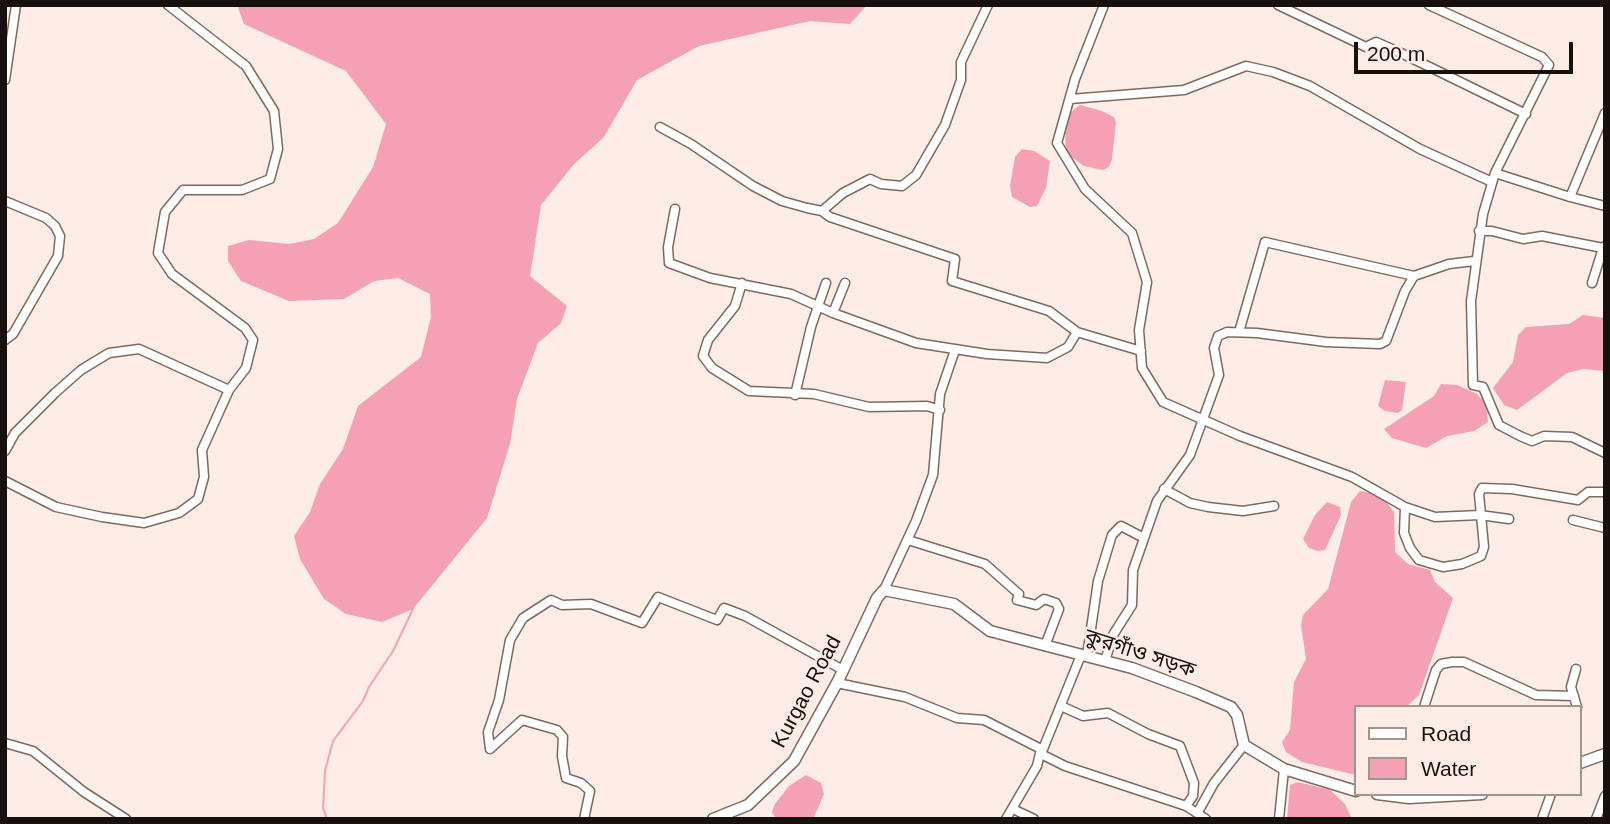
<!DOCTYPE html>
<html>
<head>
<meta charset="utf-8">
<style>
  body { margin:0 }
  #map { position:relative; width:1610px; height:824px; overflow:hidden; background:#fdede6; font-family:Arial,sans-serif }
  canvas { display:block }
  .frame { position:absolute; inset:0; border:7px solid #18100c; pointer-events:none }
  .legend { position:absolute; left:1354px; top:705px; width:228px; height:91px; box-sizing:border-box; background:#fdede6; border:2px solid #a1958f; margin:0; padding:9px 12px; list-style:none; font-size:21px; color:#18100c }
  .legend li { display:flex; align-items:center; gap:14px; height:35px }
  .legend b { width:35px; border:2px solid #a1958f }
  .scale { position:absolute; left:1354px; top:42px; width:219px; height:32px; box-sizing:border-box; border:4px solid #18100c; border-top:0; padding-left:9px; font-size:21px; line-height:24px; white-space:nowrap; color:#18100c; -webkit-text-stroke:5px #fdede6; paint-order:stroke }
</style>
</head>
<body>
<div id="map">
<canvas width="1610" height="824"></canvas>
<div class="frame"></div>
<ul class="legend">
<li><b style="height:9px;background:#fff"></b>Road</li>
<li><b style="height:19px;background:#f3a1b3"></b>Water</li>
</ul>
<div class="scale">200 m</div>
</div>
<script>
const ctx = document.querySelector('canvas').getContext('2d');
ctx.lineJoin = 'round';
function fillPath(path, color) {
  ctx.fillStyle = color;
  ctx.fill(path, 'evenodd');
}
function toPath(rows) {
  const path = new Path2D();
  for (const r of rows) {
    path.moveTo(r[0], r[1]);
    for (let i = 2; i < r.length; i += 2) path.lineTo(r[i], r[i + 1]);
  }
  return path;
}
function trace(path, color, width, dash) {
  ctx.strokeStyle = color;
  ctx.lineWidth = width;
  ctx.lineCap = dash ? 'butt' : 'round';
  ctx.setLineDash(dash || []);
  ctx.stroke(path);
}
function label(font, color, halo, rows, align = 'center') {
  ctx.font = font + ' Arial,"Noto Sans Bengali",sans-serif';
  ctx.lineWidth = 5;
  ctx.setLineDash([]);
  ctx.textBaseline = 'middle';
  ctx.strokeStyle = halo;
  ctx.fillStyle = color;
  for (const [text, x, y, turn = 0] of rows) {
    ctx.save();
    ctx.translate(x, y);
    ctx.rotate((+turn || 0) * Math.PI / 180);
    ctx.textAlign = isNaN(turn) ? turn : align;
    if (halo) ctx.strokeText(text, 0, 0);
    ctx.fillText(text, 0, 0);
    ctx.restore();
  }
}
const water = toPath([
  [237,5,867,5,850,24,810,21,699,46,637,80,604,137,574,164,541,205,530,276,567,306,561,323,538,343,517,399,510,444,487,518,413,609,382,622,346,614,324,599,300,559,294,536,310,512,320,484,343,449,358,406,421,357,431,317,430,294,398,278,374,281,344,299,289,301,241,281,228,261,228,246,249,240,289,244,314,239,338,223,373,167,386,124,346,71,244,24],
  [1080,105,1102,111,1114,117,1116,122,1112,159,1109,167,1103,170,1084,166,1066,153,1065,132,1070,113],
  [1022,149,1034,151,1050,161,1046,188,1037,206,1030,207,1012,197,1010,186,1015,157],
  [1583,315,1605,318,1605,371,1583,369,1567,373,1517,410,1504,405,1493,388,1513,362,1518,335,1526,327,1569,324],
  [1385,380,1406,382,1402,410,1398,413,1385,411,1378,406],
  [1441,384,1457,385,1477,394,1486,403,1488,422,1474,431,1447,436,1426,448,1392,438,1384,429,1434,396],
  [1360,491,1371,493,1387,503,1394,512,1395,552,1408,564,1430,570,1435,582,1453,598,1419,695,1406,707,1356,707,1356,775,1302,762,1286,752,1282,742,1290,730,1294,682,1306,659,1301,625,1303,615,1328,589,1351,502],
  [1327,502,1340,507,1341,515,1325,550,1318,551,1309,548,1303,539,1315,515],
  [806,775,821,783,824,794,813,819,776,819,772,812,775,804,789,786],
  [1298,782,1330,790,1345,804,1352,819,1287,819,1290,785]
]);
const stream = toPath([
  [327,819,323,808,325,771,333,741,363,701,369,687,393,651,413,609]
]);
const minor = toPath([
  [1104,5,1075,79,1057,143,1085,189,1132,233,1147,282,1139,330,1142,368,1163,402,1240,436,1352,477,1405,507,1404,533,1410,548,1419,560,1443,567,1462,564,1481,556,1484,547,1479,494,1482,488,1512,489,1578,500,1588,492,1605,492],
  [1278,5,1366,47,1376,42,1401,53,1526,114],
  [1429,5,1542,57,1549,65,1495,173,1483,214,1471,301,1473,385,1483,387,1499,425,1520,436,1532,441,1544,436,1572,437,1605,453],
  [5,80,16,5],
  [1070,99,1184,90,1246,66,1273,72,1310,86,1420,149,1492,182],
  [660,127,691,144,753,186,782,201,807,208,822,211,843,193,870,179,881,184,902,186,916,175,945,125,961,80,961,62,988,5],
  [1495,173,1570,197,1605,113],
  [1570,197,1605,206],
  [5,201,46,218,55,226,60,236,58,256,13,334,5,340],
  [675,209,668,247,669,263,710,278,791,294,833,313,916,343,987,354,1047,358,1068,347,1077,332,1141,351],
  [822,211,830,217,955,259,952,281,1049,311,1077,332],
  [1479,231,1492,231,1523,239,1542,236,1603,248,1605,246],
  [742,283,735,306,708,340,703,356,712,368,749,391,814,394,869,407,927,406,940,410],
  [1592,283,1603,248],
  [833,313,845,283],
  [1239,332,1265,242,1414,276],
  [795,395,811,327,826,283],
  [5,451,15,433,55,393,81,370,109,353,139,349,229,390],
  [5,481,56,507,102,517,144,523,179,513,198,499,204,477,202,450,229,390,246,368,253,340,245,328,172,274,158,253,165,212,183,190,242,190,270,179,278,149,274,111,246,66,168,5],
  [1164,489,1190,503,1208,507,1243,511,1274,506],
  [1405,507,1435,517,1480,515,1509,519],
  [1573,520,1605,528],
  [908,540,985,564,1019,594,1017,600,1036,605,1044,599,1056,603,1059,609,1045,646],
  [884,590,916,521,933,475,940,394,955,350],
  [1081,655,1041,754,1065,766,1186,806,1206,819],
  [1087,656,1098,581,1112,535,1121,526,1144,538],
  [1105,661,1113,635,1132,605,1133,570,1157,501,1190,455,1219,375,1214,348,1218,336,1227,332,1257,333,1326,342,1380,344,1386,341,1405,291,1414,276,1449,264,1474,261],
  [1576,669,1571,687,1577,707],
  [837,683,905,697,957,718,984,720,1041,749,1037,766,1006,819],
  [1061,706,1083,716,1108,713,1148,734,1180,746,1194,783,1193,796,1186,806],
  [1424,707,1436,670,1441,664,1452,662,1464,662,1536,695,1574,696],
  [5,743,33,751,84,792,126,819],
  [1013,809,1034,819],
  [1198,812,1214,783,1244,745],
  [584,819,590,791,581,783,566,778,562,756,563,737,557,730,522,720,490,749,488,732,499,700,510,640,523,618,551,600,562,605,591,604,642,623,658,597,717,620,724,608,745,616,843,670],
  [1279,819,1284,769],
  [1542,819,1551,794],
  [1596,819,1605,796]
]);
const tertiary = toPath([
  [1580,763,1605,754],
  [1377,794,1409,798,1482,794],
  [713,819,748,805,794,761,838,681,877,598,884,590,954,604,990,631,1132,668,1196,692,1231,707,1237,715,1244,745,1284,769,1356,791]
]);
const streetNames = [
  ["কুরগাঁও সড়ক",1140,654,18],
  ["Kurgao Road",807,692,-62]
];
fillPath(water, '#f3a1b3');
trace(stream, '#f3a1b3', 2);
trace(minor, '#7e695f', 11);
trace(tertiary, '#7e695f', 13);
trace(minor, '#fff', 8);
trace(tertiary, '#fff', 10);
label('21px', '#18100c', '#fdede6', streetNames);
</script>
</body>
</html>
